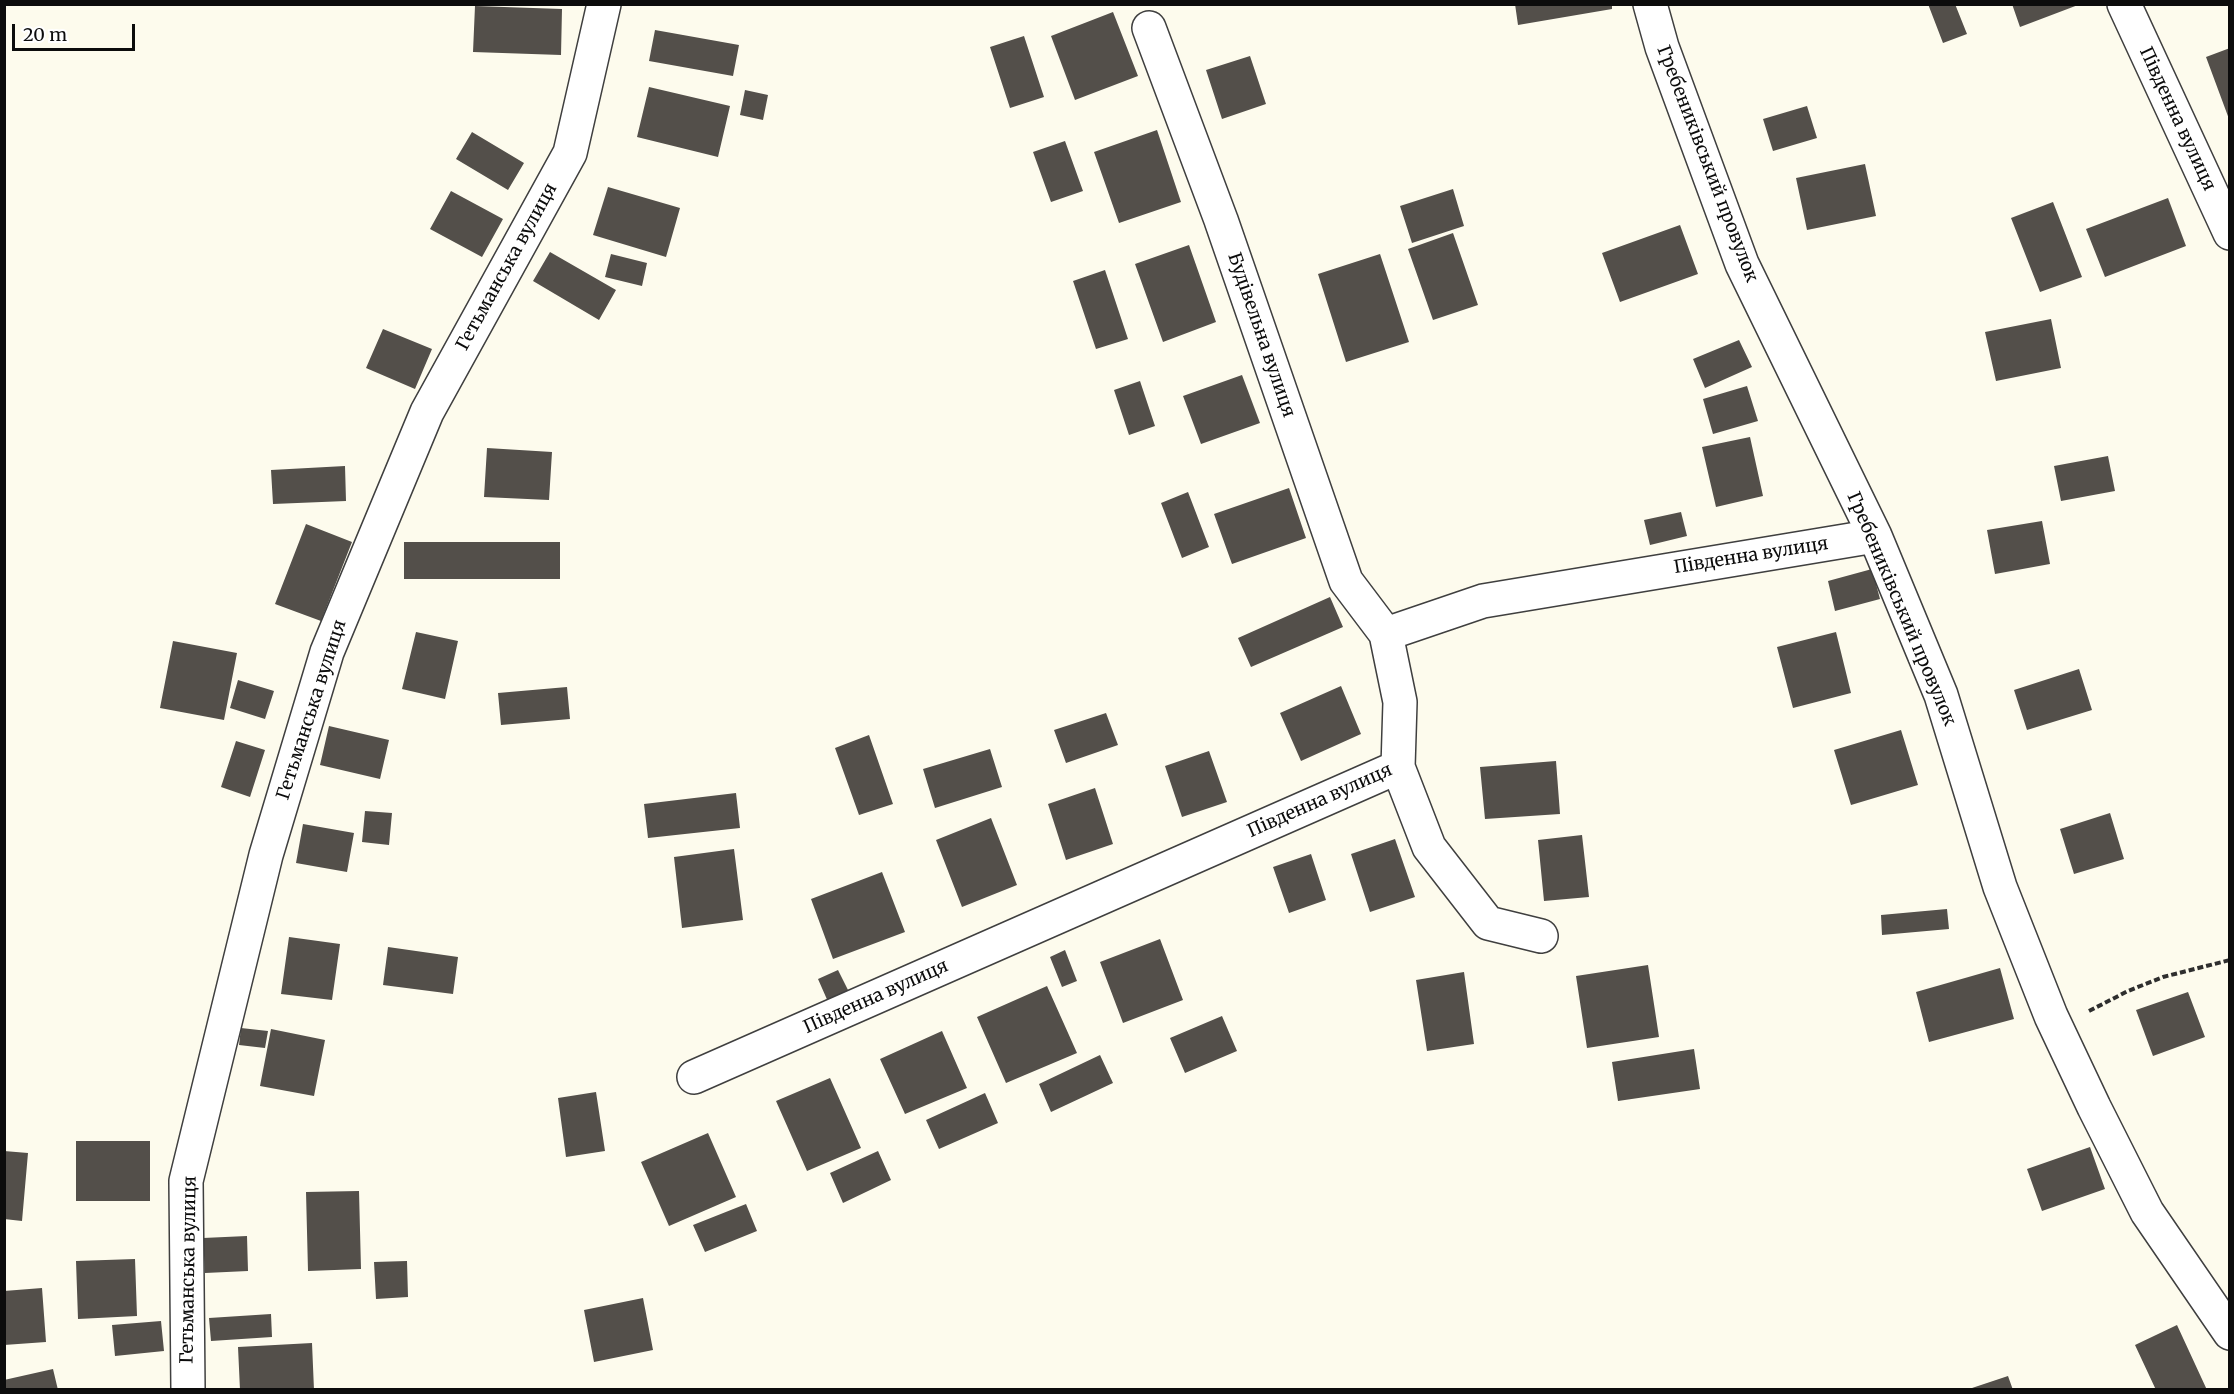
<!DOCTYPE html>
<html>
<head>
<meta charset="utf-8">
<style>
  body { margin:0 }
  #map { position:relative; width:2234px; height:1394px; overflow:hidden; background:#fdfbed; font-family:Merriweather,serif }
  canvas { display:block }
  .frame { position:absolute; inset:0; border:6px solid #0c0c0c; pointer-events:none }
  .scale { position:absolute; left:12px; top:24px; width:123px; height:27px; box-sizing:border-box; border:3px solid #0c0c0c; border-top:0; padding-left:8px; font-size:18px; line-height:21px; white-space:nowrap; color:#0c0c0c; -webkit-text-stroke:4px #fff; paint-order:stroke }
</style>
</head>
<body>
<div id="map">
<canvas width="2234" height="1394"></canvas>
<div class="frame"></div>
<div class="scale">20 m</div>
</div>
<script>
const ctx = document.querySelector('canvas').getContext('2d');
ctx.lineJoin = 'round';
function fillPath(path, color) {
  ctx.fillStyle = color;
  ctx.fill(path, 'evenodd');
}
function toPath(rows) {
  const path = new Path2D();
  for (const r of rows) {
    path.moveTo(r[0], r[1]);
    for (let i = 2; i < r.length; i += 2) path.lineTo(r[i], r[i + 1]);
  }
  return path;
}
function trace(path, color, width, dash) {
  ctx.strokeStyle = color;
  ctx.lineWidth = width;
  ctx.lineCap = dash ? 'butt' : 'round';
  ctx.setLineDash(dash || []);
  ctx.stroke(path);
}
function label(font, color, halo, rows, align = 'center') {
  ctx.font = font + ' Merriweather,serif';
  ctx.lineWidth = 6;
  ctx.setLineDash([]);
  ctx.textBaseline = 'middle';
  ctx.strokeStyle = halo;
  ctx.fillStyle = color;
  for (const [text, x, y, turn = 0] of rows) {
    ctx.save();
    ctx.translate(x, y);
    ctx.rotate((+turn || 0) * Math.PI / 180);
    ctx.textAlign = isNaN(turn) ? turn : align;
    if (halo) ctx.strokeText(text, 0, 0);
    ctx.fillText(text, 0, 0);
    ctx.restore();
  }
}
const building = toPath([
  [1515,4,1612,4,1612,9,1518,25],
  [1928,4,1955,4,1967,34,1943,43],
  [2012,4,2078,4,2078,5,2020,27],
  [475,6,562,9,561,55,473,52],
  [1113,12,1138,76,1075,100,1051,36],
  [655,30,739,45,733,76,649,61],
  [1024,36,1044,97,1010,108,990,47],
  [2230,48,2230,119,2229,119,2206,57],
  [1250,56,1266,104,1222,119,1206,70],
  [649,87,730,106,718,157,637,137],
  [745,90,768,95,763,120,740,115],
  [1807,106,1817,138,1773,151,1763,119],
  [1157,130,1181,202,1119,223,1094,152],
  [472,132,524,163,508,190,456,159],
  [1065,141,1083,191,1051,202,1033,152],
  [1865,164,1876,216,1807,230,1796,178],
  [608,187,680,208,666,257,593,235],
  [1453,189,1464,226,1412,243,1400,206],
  [451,191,503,219,482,257,430,229],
  [2168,198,2186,246,2105,277,2086,229],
  [2053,202,2082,277,2040,292,2011,218],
  [1680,225,1698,274,1620,302,1602,253],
  [1453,233,1478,305,1433,320,1408,249],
  [1189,245,1216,322,1163,342,1135,264],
  [550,252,616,290,599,320,533,281],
  [611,254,647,263,642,286,605,277],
  [1380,254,1409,342,1346,362,1318,274],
  [1105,270,1128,339,1096,349,1073,281],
  [2051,319,2061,368,1996,381,1985,332],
  [383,329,432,349,415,389,366,368],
  [1739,340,1752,367,1705,388,1693,359],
  [1242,375,1260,423,1201,444,1183,396],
  [1140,381,1155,426,1129,435,1114,390],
  [1747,386,1758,421,1713,434,1703,399],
  [1750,437,1763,496,1716,507,1702,447],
  [487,448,552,452,549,500,484,497],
  [2108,456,2115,491,2061,501,2054,466],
  [345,466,346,501,273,504,271,470],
  [1289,488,1306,538,1232,564,1214,514],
  [1188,492,1209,547,1182,558,1161,503],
  [1681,512,1687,536,1650,545,1644,520],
  [2042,521,2050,564,1995,574,1987,530],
  [306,524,352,542,321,621,275,604],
  [404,542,560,542,560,579,404,579],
  [1872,569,1880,599,1835,611,1828,581],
  [1330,597,1343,627,1251,667,1238,638],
  [416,632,458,641,445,699,402,689],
  [1836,632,1851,693,1793,708,1777,647],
  [173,641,237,653,224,720,160,708],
  [2079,669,2092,710,2027,730,2014,690],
  [238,680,274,691,265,719,230,708],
  [1341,686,1361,734,1301,761,1280,713],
  [567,687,570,719,501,725,498,693],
  [1106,713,1118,745,1066,763,1054,730],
  [329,726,389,740,380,779,320,765],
  [1901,730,1918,785,1851,805,1834,750],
  [869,735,893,804,859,815,835,748],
  [236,741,265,750,250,797,221,787],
  [990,749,1002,787,935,808,923,769],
  [1209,751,1227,802,1182,817,1165,766],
  [1556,761,1560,814,1485,819,1480,767],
  [1095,788,1113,844,1066,860,1048,804],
  [736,793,740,828,648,838,644,804],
  [365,811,392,813,389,845,362,842],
  [2110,813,2124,859,2074,874,2060,829],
  [991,818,1017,885,962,907,936,840],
  [303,824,354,833,347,872,296,863],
  [1582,835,1589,897,1544,901,1538,840],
  [1395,839,1415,897,1370,912,1351,854],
  [734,849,743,920,682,928,674,857],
  [1311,854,1326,900,1289,913,1273,867],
  [882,872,905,932,833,959,811,899],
  [1947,909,1949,929,1882,935,1881,915],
  [289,937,340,944,332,1000,281,994],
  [1160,939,1183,1000,1123,1023,1100,962],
  [388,947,458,957,453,994,383,985],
  [1065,950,1077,981,1062,987,1050,957],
  [1648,965,1659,1037,1587,1048,1576,976],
  [2000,968,2014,1019,1929,1042,1916,992],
  [838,970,850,994,829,1004,818,979],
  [1464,972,1474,1044,1427,1051,1416,980],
  [1047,986,1077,1053,1006,1083,977,1017],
  [2188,992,2205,1037,2153,1056,2136,1010],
  [1222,1016,1237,1051,1185,1073,1170,1038],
  [241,1028,268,1031,265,1048,239,1045],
  [271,1029,325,1040,314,1096,260,1086],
  [942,1031,967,1088,905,1114,880,1059],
  [1694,1049,1700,1089,1618,1101,1612,1062],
  [1100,1055,1113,1083,1051,1112,1039,1084],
  [830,1078,861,1148,807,1171,776,1101],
  [596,1092,605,1151,566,1157,558,1098],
  [985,1093,998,1123,939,1149,926,1120],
  [708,1133,736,1197,669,1226,641,1162],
  [76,1141,150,1141,150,1201,76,1201],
  [2090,1147,2105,1189,2042,1211,2027,1169],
  [4,1151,28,1153,22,1221,4,1219],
  [878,1151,891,1180,843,1203,830,1173],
  [359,1191,361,1269,308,1271,306,1192],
  [746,1204,757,1231,705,1252,693,1225],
  [247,1236,248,1271,205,1273,203,1238],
  [135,1259,137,1316,78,1319,76,1261],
  [407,1261,408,1297,376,1299,374,1262],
  [42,1288,46,1342,4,1345,4,1291],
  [643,1298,653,1350,594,1362,584,1310],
  [271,1314,272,1337,211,1341,209,1318],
  [161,1321,164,1351,115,1356,112,1325],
  [2177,1325,2207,1390,2156,1390,2135,1345],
  [312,1343,314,1390,240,1390,238,1347],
  [53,1369,58,1390,4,1390,4,1380],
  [2008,1376,2013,1390,1969,1390,1969,1389]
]);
const path = toPath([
  [2089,1011,2128,991,2163,977,2230,960]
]);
const minor = toPath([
  [1650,4,1662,47,1742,264,1875,536,1941,695,2000,887,2051,1016,2094,1107,2147,1212,2230,1333],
  [2124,4,2230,233],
  [1149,28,1221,220,1346,581,1386,634],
  [1398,767,1429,847,1488,923,1541,936],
  [694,1077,1398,767,1400,702,1386,634,1483,601,1875,536],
  [188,1390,186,1181,266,855,327,652,427,412,570,153,604,4]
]);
const streetNames = [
  ["Південна вулиця",2177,119,65],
  ["Гребениківський провулок",1707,164,69],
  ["Гетьманська вулиця",507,267,-61],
  ["Будівельна вулиця",1261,335,71],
  ["Південна вулиця",1751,556,-9],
  ["Гребениківський провулок",1901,609,67],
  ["Гетьманська вулиця",312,710,-72],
  ["Південна вулиця",1320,801,-24],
  ["Південна вулиця",876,997,-24],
  ["Гетьманська вулиця",189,1270,-89]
];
fillPath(building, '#534f4a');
trace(minor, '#3f3f3f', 36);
trace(path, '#2e2e2e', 4, [6, 3]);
trace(minor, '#fff', 33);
label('18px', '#0c0c0c', '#fff', streetNames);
</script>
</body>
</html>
